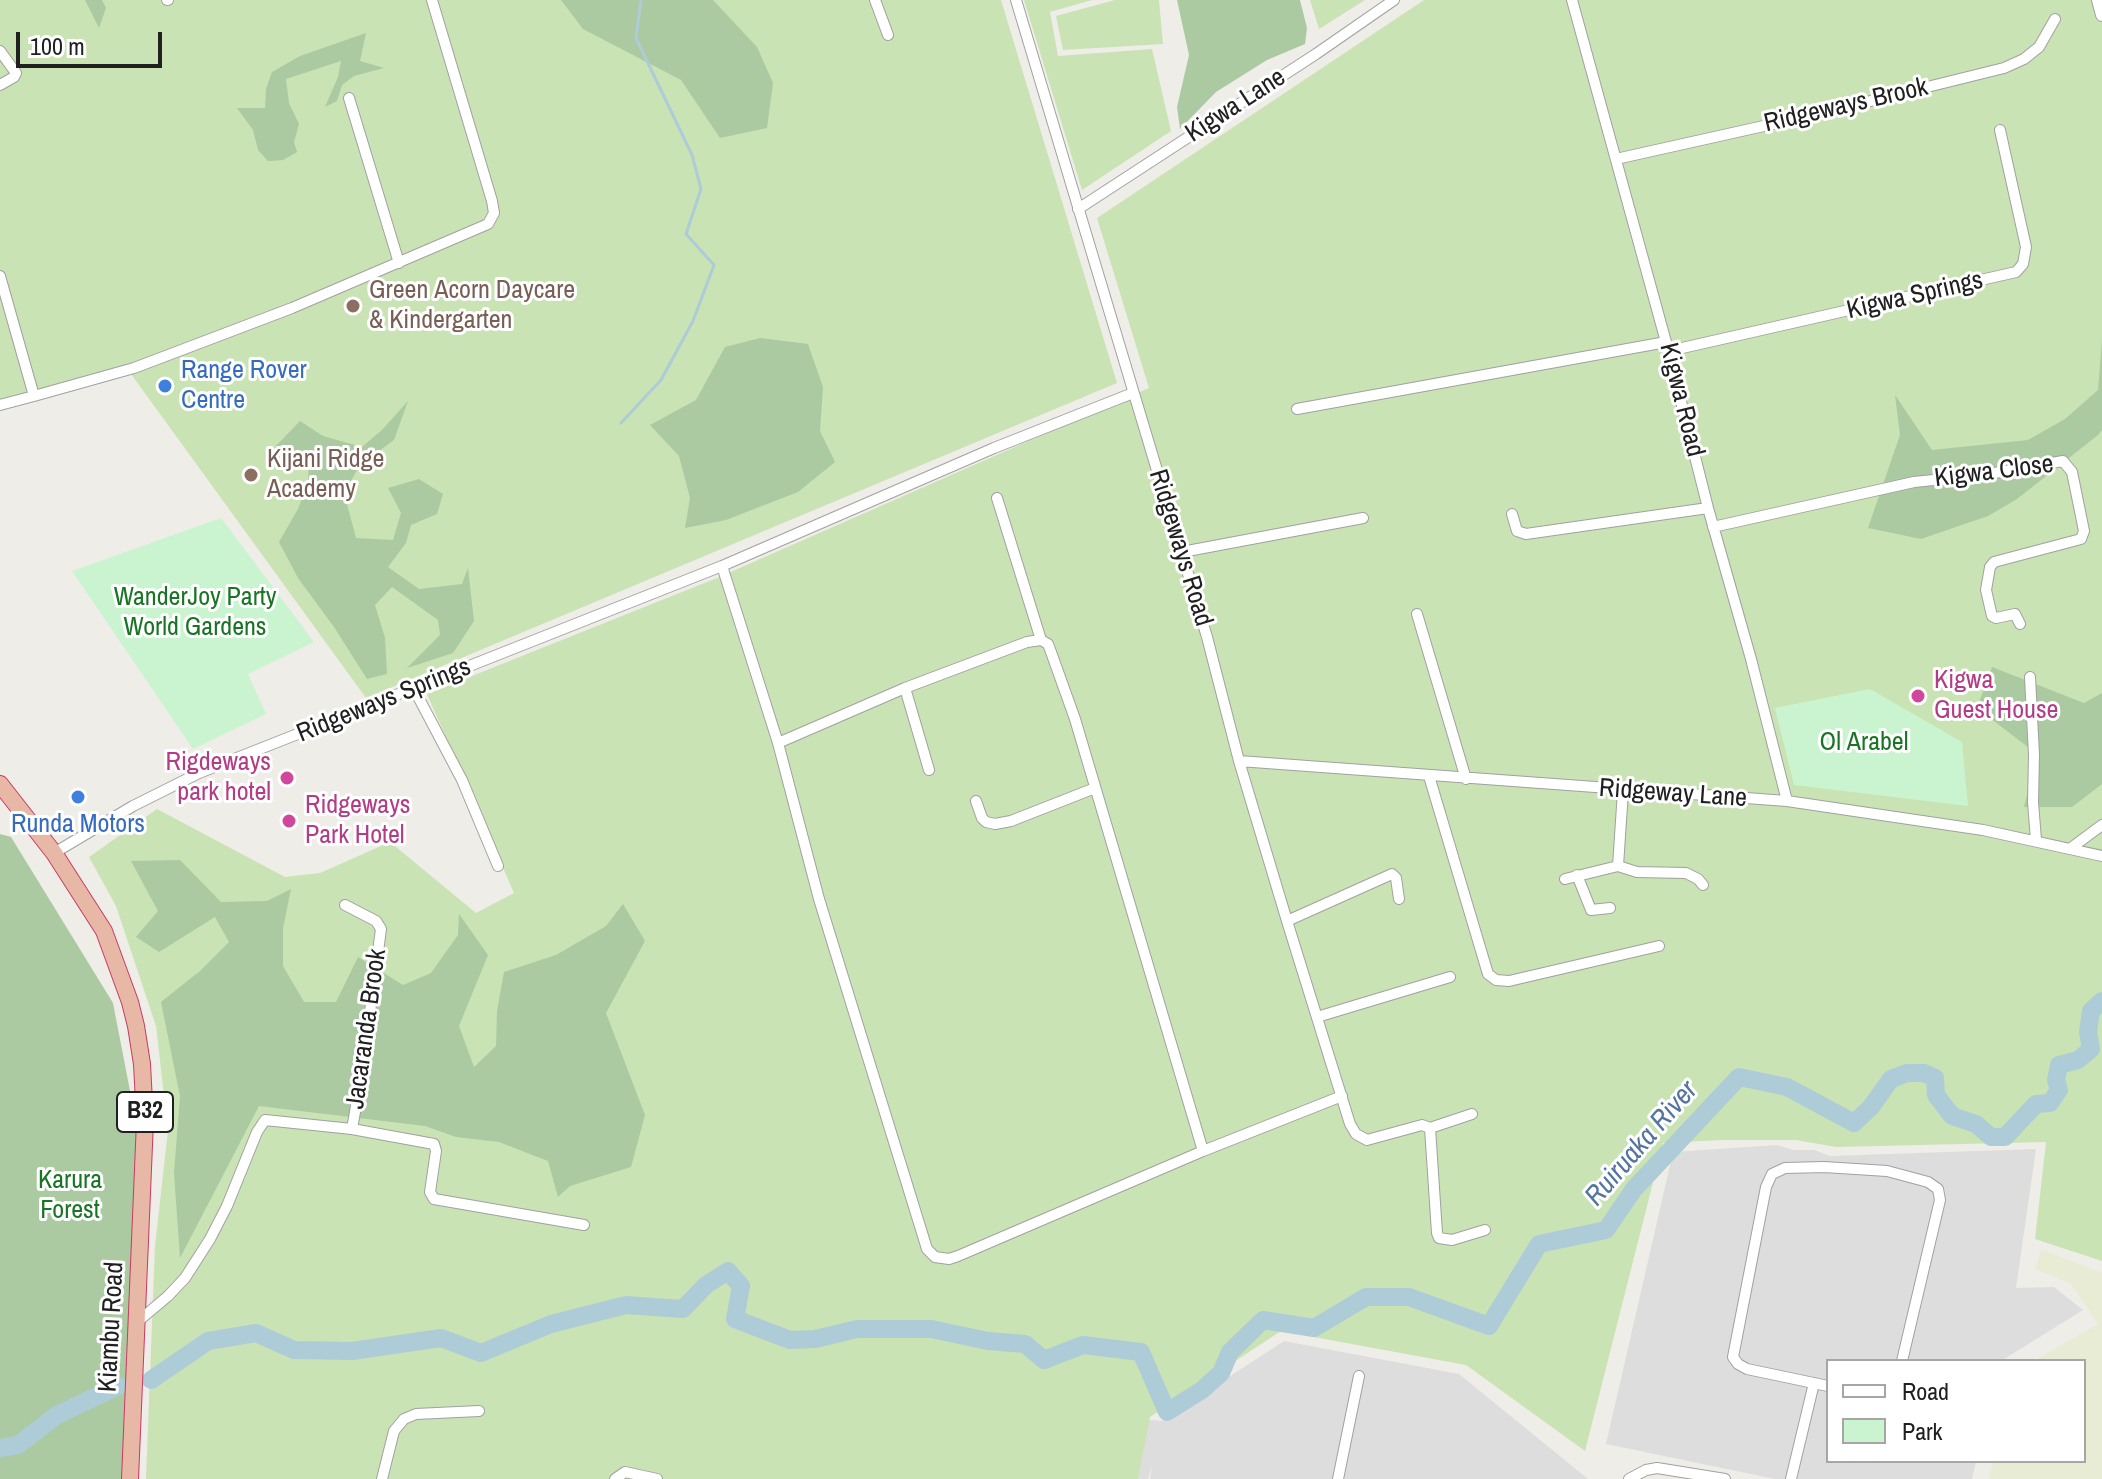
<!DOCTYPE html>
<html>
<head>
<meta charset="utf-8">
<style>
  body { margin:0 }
  #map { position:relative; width:2102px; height:1479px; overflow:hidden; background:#efede8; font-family:"Archivo Narrow",sans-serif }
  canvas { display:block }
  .legend { position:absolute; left:1826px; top:1359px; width:260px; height:104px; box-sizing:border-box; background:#fff; border:2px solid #a6a6a6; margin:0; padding:10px 14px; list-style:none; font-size:24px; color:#202020 }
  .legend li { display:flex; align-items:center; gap:16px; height:40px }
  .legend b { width:40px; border:2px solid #a6a6a6 }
  .scale { position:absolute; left:16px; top:32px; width:146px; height:36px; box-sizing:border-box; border:4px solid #202020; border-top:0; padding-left:10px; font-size:24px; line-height:28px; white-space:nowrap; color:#202020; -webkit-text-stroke:6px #fff; paint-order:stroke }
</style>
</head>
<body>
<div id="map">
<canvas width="2102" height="1479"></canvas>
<ul class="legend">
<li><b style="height:10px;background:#fff"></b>Road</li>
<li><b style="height:22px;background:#caf4d0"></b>Park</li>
</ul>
<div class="scale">100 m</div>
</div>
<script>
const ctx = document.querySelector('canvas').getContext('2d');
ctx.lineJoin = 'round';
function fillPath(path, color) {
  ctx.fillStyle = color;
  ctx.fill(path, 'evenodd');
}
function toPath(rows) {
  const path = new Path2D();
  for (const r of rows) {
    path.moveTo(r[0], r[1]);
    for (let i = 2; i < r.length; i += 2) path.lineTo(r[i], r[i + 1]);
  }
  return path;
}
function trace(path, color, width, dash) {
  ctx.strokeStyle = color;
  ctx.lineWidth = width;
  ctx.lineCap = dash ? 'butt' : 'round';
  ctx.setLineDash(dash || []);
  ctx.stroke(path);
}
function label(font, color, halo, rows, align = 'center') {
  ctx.font = font + ' "Archivo Narrow",sans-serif';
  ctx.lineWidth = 6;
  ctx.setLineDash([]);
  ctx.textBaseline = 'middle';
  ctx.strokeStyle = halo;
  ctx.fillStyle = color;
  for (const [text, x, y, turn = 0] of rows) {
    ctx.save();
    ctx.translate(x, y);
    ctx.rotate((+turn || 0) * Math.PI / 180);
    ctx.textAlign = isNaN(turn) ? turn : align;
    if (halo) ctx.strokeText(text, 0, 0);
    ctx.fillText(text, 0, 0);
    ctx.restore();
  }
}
const residential = toPath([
  [1777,1145,1793,1150,1814,1150,1830,1156,2036,1149,2016,1288,2054,1287,2083,1310,2001,1361,1828,1361,1828,1461,1976,1461,1972,1479,1775,1479,1606,1444,1673,1152],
  [1284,1341,1459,1374,1588,1479,1150,1479,1152,1466,1148,1479,518,1479,556,1349,1161,1421]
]);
const farmland = toPath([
  [2041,1249,2102,1273,2102,1479,1989,1479,1993,1461,2084,1461,2084,1361,2033,1361,2098,1324,2071,1284,2035,1269]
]);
const grass = toPath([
  [0,0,1001,0,1117,383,366,698,131,374,0,404],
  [1024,0,1092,0,1050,12,1058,56,1152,49,1171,131,1082,190],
  [1115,0,1159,0,1163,44,1063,50,1056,16],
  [1310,0,1365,0,1319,29],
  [1424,0,2102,0,2102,1261,2035,1239,2046,1142,1836,1147,1796,1140,1721,1140,1663,1143,1585,1451,1466,1365,1281,1331,1150,1417,1138,1479,146,1479,155,1246,168,1130,156,1026,116,906,89,857,157,809,285,877,320,873,390,842,476,913,514,893,427,694,717,578,1149,388,1097,218]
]);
const forest = toPath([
  [85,0,102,0,106,8,99,28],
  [561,0,713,0,757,47,773,83,767,128,720,138,681,80,583,29],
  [1177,0,1300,0,1307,28,1305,44,1267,60,1216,92,1180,129,1177,107,1189,55],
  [366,33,360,61,384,68,354,76,342,85,337,101,325,107,338,77,341,61,286,79,289,103,299,124,294,142,297,152,283,160,268,161,258,150,253,130,237,108,265,108,266,89,272,72,300,56],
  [760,338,808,344,823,387,820,431,835,462,798,492,726,520,685,528,690,498,679,456,650,425,696,400,725,347],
  [2102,340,2102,430,2098,435,2017,499,1988,516,1921,539,1868,528,1900,435,1895,395,1932,450,2028,440,2065,419,2098,390],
  [408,401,394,440,360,465,344,493,356,538,393,540,401,513,388,488,419,479,443,494,437,514,411,525,406,543,388,567,419,589,462,584,468,568,474,621,453,653,407,668,440,635,438,620,392,587,375,605,385,638,387,674,367,679,334,627,298,578,279,542,298,509,308,483,309,458,274,448,300,421,323,436,362,447,382,430],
  [1992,667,2084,703,2102,693,2102,784,2072,807,2024,807,2037,754,1977,708],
  [0,834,11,837,113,1003,143,1158,126,1479,0,1479],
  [180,860,221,902,267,901,291,889,283,928,283,966,304,1002,336,1002,358,957,403,985,431,973,458,935,459,914,488,955,459,1026,474,1067,496,1046,497,1011,504,972,556,955,606,926,623,904,645,941,606,1013,645,1115,631,1167,570,1186,558,1197,548,1161,499,1142,456,1137,425,1126,259,1106,180,1258,174,1173,180,1096,161,1002,200,971,229,942,215,917,159,952,136,937,158,911,131,861]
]);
const park = toPath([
  [221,518,314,642,248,674,266,714,193,749,72,571],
  [1870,689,1962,742,1968,806,1794,785,1775,708]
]);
const stream = toPath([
  [621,423,661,380,693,321,714,265,686,234,701,189,692,155,636,38,641,0]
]);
const river = toPath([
  [151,1380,208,1341,256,1333,294,1350,352,1351,441,1338,481,1353,551,1324,626,1305,683,1309,706,1285,728,1271,741,1286,735,1319,790,1340,815,1339,857,1329,931,1329,988,1341,1025,1344,1044,1360,1083,1345,1141,1352,1167,1412,1202,1390,1221,1373,1230,1352,1263,1320,1314,1328,1366,1297,1409,1297,1489,1326,1539,1244,1606,1230,1634,1189,1739,1077,1787,1087,1854,1123,1871,1107,1891,1079,1907,1073,1924,1073,1935,1078,1936,1095,1952,1116,1976,1124,1991,1137,2005,1137,2036,1104,2050,1103,2059,1090,2056,1080,2059,1065,2078,1060,2091,1049,2088,1032,2091,1011,2102,1001],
  [0,1448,18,1445,57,1415,118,1386]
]);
const minor = toPath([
  [167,0,168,0],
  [875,0,888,35],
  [1016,0,1207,637,1239,761,1287,921,1350,1124,1356,1134,1367,1140,1422,1125,1430,1128,1437,1233,1439,1238,1452,1240,1485,1230],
  [1572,0,1666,342,1708,508,1751,659,1787,801],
  [0,51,16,73,14,77,0,85],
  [349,98,399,263],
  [1616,159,1822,113,2004,68,2024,59,2039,47,2055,19],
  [1078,209,1316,54,1394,0],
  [0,276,34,396,0,405],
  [1669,351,2016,272,2023,264,2026,247,2000,130],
  [1133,393,994,448,722,566,778,743,819,899,927,1249,935,1257,949,1259,958,1256,1203,1151,1342,1096],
  [34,396,134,368,292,308,488,224,494,213,492,201,432,0],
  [1297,409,1666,342],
  [997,498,1041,640,1048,644,1051,652,1075,719,1203,1151],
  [1512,514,1517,531,1526,534,1708,508],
  [1713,527,1914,482,1983,475,2063,461,2072,472,2084,531,2081,539,1994,562,1990,567,1986,590,1992,616,1996,618,2015,614,2020,624],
  [1182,552,1363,518],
  [1417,614,1466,779],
  [2030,677,2034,755,2033,802,2036,840],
  [905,688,929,770],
  [414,689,462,780,498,866],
  [778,743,905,688,1027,642,1041,640],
  [1239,761,1787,801,1983,830,2102,856],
  [1429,776,1488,974,1496,980,1509,981,1659,946],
  [976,801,982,818,986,822,995,824,1011,821,1095,788],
  [2071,848,2102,825],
  [54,853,133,806,199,773,722,566],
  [1618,866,1637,872,1686,873,1698,879,1703,885],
  [1577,875,1591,910,1610,908],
  [1565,879,1618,866,1623,791],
  [1287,921,1392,874,1396,878,1399,899],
  [1317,1017,1450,977],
  [1430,1128,1472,1114],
  [352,1129,434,1144,436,1151,430,1192,434,1199,584,1225],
  [136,1323,168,1296,185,1278,210,1239,227,1206,257,1132,265,1120,352,1129,362,1072,381,929,376,921,345,905],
  [1828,1386,1747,1369,1738,1364,1733,1357,1766,1187,1772,1174,1785,1168,1824,1167,1887,1171,1928,1182,1938,1189,1940,1200,1902,1361],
  [382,1479,394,1431,404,1419,416,1414,479,1411],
  [615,1479,625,1472,657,1479],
  [1338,1479,1359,1376],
  [1629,1479,1646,1470,1657,1468,1725,1479],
  [1791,1479,1814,1383]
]);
const tertiary = toPath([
  [2098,0,2102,15]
]);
const trunk = toPath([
  [0,784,54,853,104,931,130,1002,136,1026,142,1064,145,1121,130,1479]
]);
const markers = [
  [353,306,8,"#8d6e63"],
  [165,386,8,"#3f7fe0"],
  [251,475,8,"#8d6e63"],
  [1918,696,8,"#d1479c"],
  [287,778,8,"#d1479c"],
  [78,797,8,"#3f7fe0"],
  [289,821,8,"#d1479c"]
];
const shields = [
  [145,1112,56]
];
const shieldNames = [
  ["B32",145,1112]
];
const streetNames = [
  ["Kigwa Lane",1236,106,-33],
  ["Ridgeways Brook",1846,106,-13],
  ["Kigwa Springs",1915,296,-13],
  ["Kigwa Road",1681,400,76],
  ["Kigwa Close",1994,472,-7],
  ["Ridgeways Road",1180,548,73],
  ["Ridgeways Springs",384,701,-22],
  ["Ridgeway Lane",1673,794,4],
  ["Jacaranda Brook",367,1029,-82],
  ["Kiambu Road",112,1327,-87]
];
const educationNames = [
  ["Green Acorn Daycare",369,291],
  ["& Kindergarten",369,321],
  ["Kijani Ridge",267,460],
  ["Academy",267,490]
];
const shopNames = [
  ["Range Rover",181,371],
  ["Centre",181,401],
  ["Runda Motors",78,825,"center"]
];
const parkNames = [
  ["WanderJoy Party",195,598],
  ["World Gardens",195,628],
  ["Ol Arabel",1864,743],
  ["Karura",70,1181],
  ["Forest",70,1211]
];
const hotelNames = [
  ["Kigwa",1934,681],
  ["Guest House",1934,711],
  ["Rigdeways",271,763,"right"],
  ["park hotel",271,793,"right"],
  ["Ridgeways",305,806],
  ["Park Hotel",305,836]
];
const waterNames = [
  ["Ruiruaka River",1642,1144,-49]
];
fillPath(residential, '#dedddd');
fillPath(farmland, '#e9ecd5');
fillPath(grass, '#c9e3b4');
fillPath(forest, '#abcaa1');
fillPath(park, '#caf4d0');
trace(stream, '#adccd8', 3);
trace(river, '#adccd8', 18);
trace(minor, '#a1a1a1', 12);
trace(tertiary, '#a1a1a1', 14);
trace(trunk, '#c83b64', 18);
trace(minor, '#fff', 10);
trace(tertiary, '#fff', 12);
trace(trunk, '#e8b8a6', 16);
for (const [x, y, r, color] of markers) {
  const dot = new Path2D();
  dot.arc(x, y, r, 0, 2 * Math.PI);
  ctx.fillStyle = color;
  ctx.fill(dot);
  trace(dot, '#fff', 3);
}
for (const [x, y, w] of shields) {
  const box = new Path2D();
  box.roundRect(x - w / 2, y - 20, w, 40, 6);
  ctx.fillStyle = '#fff';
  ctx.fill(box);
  trace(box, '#202020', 2);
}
label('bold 24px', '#202020', null, shieldNames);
label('26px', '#202020', '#fff', streetNames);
label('26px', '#785e54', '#fff', educationNames, 'left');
label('26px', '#366cbe', '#fff', shopNames, 'left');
label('26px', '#197425', '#fff', parkNames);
label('26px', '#b23c85', '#fff', hotelNames, 'left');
label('italic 28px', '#54759f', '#fff', waterNames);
</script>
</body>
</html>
